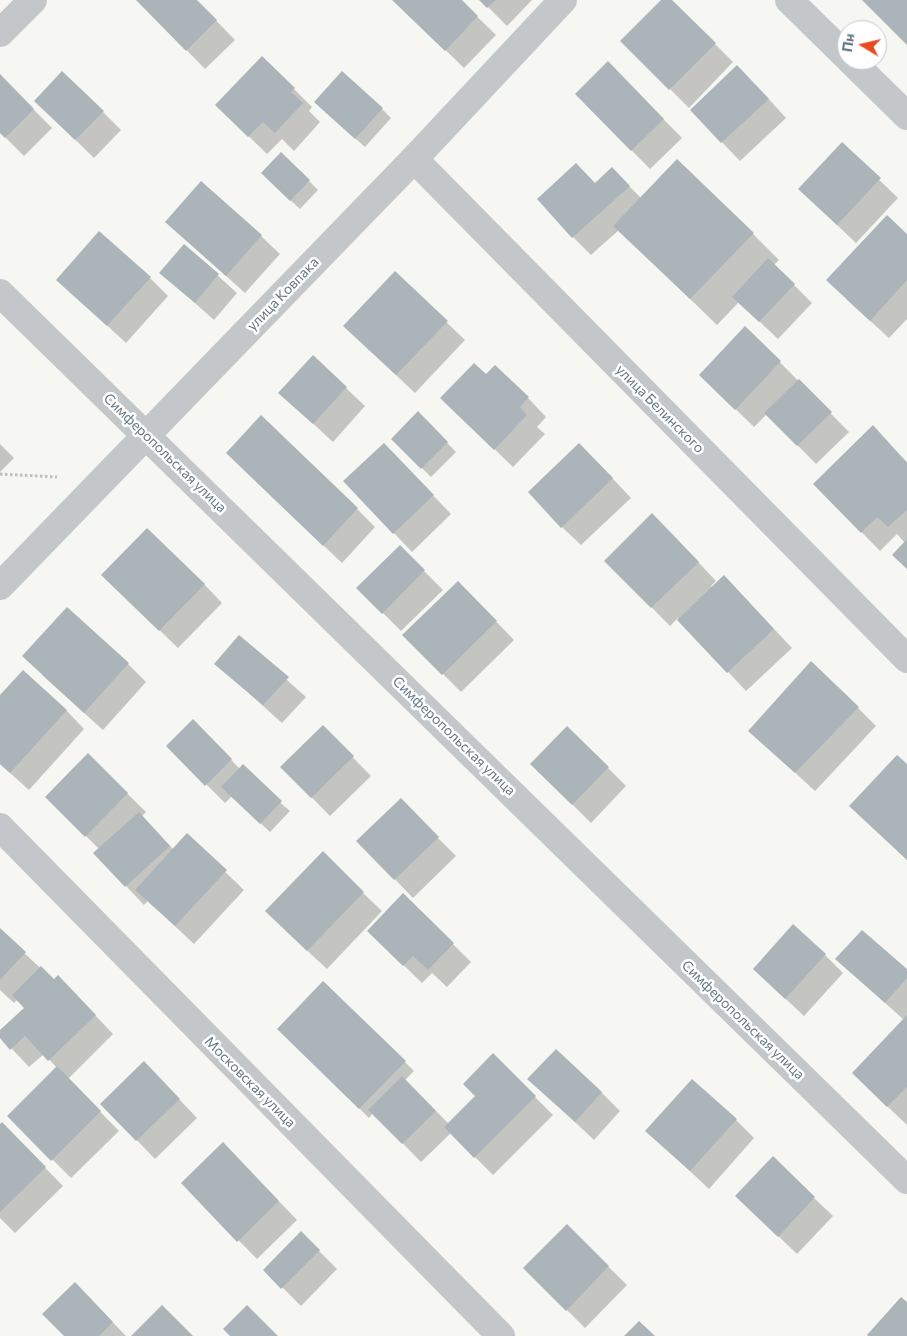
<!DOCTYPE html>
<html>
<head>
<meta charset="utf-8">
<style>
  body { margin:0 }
  #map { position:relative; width:907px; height:1336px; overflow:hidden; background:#f6f6f2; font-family:Commissioner,sans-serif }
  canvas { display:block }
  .north { position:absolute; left:837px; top:20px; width:50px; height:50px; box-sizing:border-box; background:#fff; border:1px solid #c1c8ce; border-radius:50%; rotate:279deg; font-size:14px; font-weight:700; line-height:20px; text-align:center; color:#647684 }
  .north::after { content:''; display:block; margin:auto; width:18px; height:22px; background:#e64b22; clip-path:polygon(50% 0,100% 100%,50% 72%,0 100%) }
</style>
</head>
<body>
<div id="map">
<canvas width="907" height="1336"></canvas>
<div class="north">Пн</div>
</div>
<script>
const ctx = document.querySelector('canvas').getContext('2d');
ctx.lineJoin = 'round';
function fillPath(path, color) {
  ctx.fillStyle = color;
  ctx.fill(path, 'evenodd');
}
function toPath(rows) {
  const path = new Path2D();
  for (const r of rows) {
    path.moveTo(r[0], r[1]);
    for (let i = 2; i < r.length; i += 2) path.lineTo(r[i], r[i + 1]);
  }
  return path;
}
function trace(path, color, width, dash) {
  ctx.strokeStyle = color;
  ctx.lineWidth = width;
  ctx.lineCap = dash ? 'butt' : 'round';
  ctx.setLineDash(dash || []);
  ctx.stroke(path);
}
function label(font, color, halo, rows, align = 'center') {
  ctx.font = font + ' Commissioner,sans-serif';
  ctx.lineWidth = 5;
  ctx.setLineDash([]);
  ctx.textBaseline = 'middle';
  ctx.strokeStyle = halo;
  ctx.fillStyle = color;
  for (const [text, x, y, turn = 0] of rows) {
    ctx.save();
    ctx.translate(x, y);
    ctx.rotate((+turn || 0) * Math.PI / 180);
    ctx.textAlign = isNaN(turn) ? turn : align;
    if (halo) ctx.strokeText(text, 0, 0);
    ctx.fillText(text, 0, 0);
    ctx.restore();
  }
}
const shadow = toPath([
  [138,0,196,0,235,40,205,69],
  [394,0,460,0,496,35,464,68],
  [481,0,532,0,507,26],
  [663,0,671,0,733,62,689,108,622,41],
  [608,63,682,138,650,169,576,94],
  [0,76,52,128,24,156,0,132],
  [756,85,786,118,740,161,691,110],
  [294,89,312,107,309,111,320,122,294,151,282,139,267,154,235,123],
  [382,109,391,118,365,147,325,112],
  [103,112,121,130,94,158,54,119],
  [842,144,898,198,856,243,818,207],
  [281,153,318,190,300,209,271,182],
  [612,169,641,198,753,234,779,260,774,265,812,303,778,339,739,302,717,325,619,230,591,255,573,237,595,185],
  [166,222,261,236,280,254,245,293],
  [907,236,907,319,889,338,846,299],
  [184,245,237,293,214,320,161,273],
  [395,273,465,340,415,393,363,344],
  [150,278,168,296,126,343,58,280],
  [746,328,849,432,816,464,767,414,754,427,719,393],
  [313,357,365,406,333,442,280,393],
  [486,376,528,398,546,417,537,427,545,434,513,467,460,416],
  [418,413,456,452,431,477,393,439],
  [873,427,907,462,907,568,905,543,897,534,880,551,815,484],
  [0,444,14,458,0,472],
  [402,463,451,514,412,552,345,482],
  [598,463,631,498,581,545,562,527],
  [246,472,357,509,375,527,342,563],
  [671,533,716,581,711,586,713,588,742,595,792,648,746,691,678,618,670,626,606,561],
  [400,547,443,590,401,631,358,588],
  [458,582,514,640,461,692,404,635],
  [204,584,222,603,178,648,121,593],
  [239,637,306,697,282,723,216,664],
  [128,664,146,682,103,730,42,675],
  [0,697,66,710,84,729,29,790,0,764],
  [858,708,876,726,815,791,750,731],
  [193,721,240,769,290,811,270,832,232,796,225,803,168,746],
  [323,727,371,776,330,816,282,767],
  [88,755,146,812,142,816,174,850,187,835,244,890,194,944,148,901,144,905,126,886,99,849,47,797],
  [532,764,608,768,626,786,591,823],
  [907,766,907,860,851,806],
  [400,800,456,856,413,898,358,841],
  [363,893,382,911,327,969,285,930],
  [403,895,471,962,447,987,432,973,422,983,387,949],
  [0,930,54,981,76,995,113,1034,68,1079,119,1131,71,1178,9,1116,57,1068,44,1054,29,1067,0,1036,0,1032,26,1008,18,999,14,1003,0,990],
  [825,955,843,973,804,1016,773,987],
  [837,959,907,971,907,1125,872,1092,904,1020],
  [324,982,414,1071,405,1080,449,1124,477,1096,493,1055,553,1115,493,1175,451,1133,421,1162,373,1113,369,1118,279,1029],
  [529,1079,601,1092,620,1111,594,1140],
  [162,1081,197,1118,155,1159,102,1104],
  [736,1120,754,1138,709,1189,647,1131],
  [2,1124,63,1186,15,1233,0,1218,0,1126],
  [241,1162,297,1220,257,1259,182,1183],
  [814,1198,833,1216,797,1254,755,1214],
  [567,1226,627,1285,585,1328,525,1268],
  [301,1233,337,1269,301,1306,265,1270],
  [93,1302,126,1336,65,1336]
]);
const building = toPath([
  [136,0,197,0,217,20,186,51],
  [392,0,462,0,478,16,445,51],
  [479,0,496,0,487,8],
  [661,0,672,0,716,43,669,90,620,41],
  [862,0,907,0,907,45],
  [262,56,295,88,291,92,303,103,275,133,263,122,248,137,215,105],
  [608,61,664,119,631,151,575,94],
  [737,65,769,99,721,143,690,110],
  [62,71,104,111,75,140,34,101],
  [342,71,383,108,355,139,314,102],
  [0,74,34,109,5,138,0,133],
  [842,142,881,178,837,225,798,189],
  [281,152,310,180,290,201,261,173],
  [677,159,754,233,690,299,613,226],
  [576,163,595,183,612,167,630,186,572,238,537,199],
  [201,181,262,235,226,276,165,222],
  [887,215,907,234,907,280,870,321,826,280],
  [99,231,151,277,107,326,56,280],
  [184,244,219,274,195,303,159,273],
  [768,258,795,284,759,322,732,297],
  [395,271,448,321,396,375,343,326],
  [745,326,781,361,735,410,699,375],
  [313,355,347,387,313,424,278,393],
  [474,363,486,374,495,365,529,397,520,407,527,415,494,450,440,398],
  [799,379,832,412,797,446,764,413],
  [418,411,448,442,421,469,391,439],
  [261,415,358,508,323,546,226,453],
  [873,425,907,463,907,510,888,527,877,517,861,533,813,484],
  [384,443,434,495,393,534,343,481],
  [579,443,613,478,561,528,528,492],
  [652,513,699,562,651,608,604,561],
  [147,528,205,584,159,631,101,575],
  [907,539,907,569,892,555],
  [400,545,425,570,382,614,356,588],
  [724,575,774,629,727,673,677,620],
  [458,581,497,621,442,675,402,635],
  [67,607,129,663,84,713,22,656],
  [239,635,289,677,263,705,214,664],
  [811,661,859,707,795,773,748,731],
  [23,670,67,710,10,773,0,764,0,695],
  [193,719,232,759,205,786,166,746],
  [323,725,354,756,311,798,280,767],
  [567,726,609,767,572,805,530,764],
  [88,753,128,793,85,837,45,797],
  [897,755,907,764,907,860,849,806],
  [243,764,282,801,260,824,221,787],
  [401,798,439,837,394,880,356,841],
  [139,812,170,846,125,887,93,853],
  [187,833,227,870,175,926,135,890],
  [323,851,364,892,307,951,265,911],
  [403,893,454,943,428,970,413,956,403,966,367,931],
  [793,924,826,954,785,999,753,969],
  [0,928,26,952,0,980],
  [862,930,907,969,907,978,885,1003,835,959],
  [41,966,54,979,58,975,96,1015,48,1061,25,1036,10,1050,0,1038,0,1030,24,1008,12,995],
  [323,981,406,1061,359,1109,277,1029],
  [907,1015,907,1087,887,1107,852,1073],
  [556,1049,602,1092,575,1122,527,1079],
  [493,1053,536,1096,474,1158,444,1127,475,1096,463,1084],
  [144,1061,180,1099,136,1141,100,1104],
  [57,1066,101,1111,51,1161,7,1116],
  [402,1076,436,1111,402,1144,368,1110],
  [692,1079,737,1119,690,1171,645,1131],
  [2,1122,46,1167,0,1212,0,1124],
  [223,1142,279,1201,237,1242,181,1183],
  [773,1156,815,1197,778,1237,735,1196],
  [567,1224,609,1266,566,1311,523,1268],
  [301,1231,320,1250,281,1289,263,1270],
  [75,1282,113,1322,99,1336,64,1336,42,1314],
  [901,1297,907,1302,907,1336,868,1336,867,1335],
  [162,1305,193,1336,131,1336],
  [247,1305,278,1336,230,1336,223,1329],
  [639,1321,655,1336,624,1336]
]);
const path = toPath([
  [0,474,57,477]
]);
const minor = toPath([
  [789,0,847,57],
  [0,33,33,0],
  [850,60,907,116],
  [414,159,907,659],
  [0,293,907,1180],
  [0,586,414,159,563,0],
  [0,827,501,1336]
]);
const streetNames = [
  ["улица Ковпака",283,294,-46],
  ["улица Белинского",660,409,45],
  ["Симферопольская улица",165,453,44],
  ["Симферопольская улица",454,736,44],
  ["Симферопольская улица",743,1020,44],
  ["Московская улица",250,1082,45]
];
fillPath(shadow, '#0003');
fillPath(building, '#abb4b9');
trace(path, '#bdbfc1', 3, [2.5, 2.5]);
trace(minor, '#c3c7ca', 28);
label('14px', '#647684', '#fff', streetNames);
</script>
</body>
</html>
